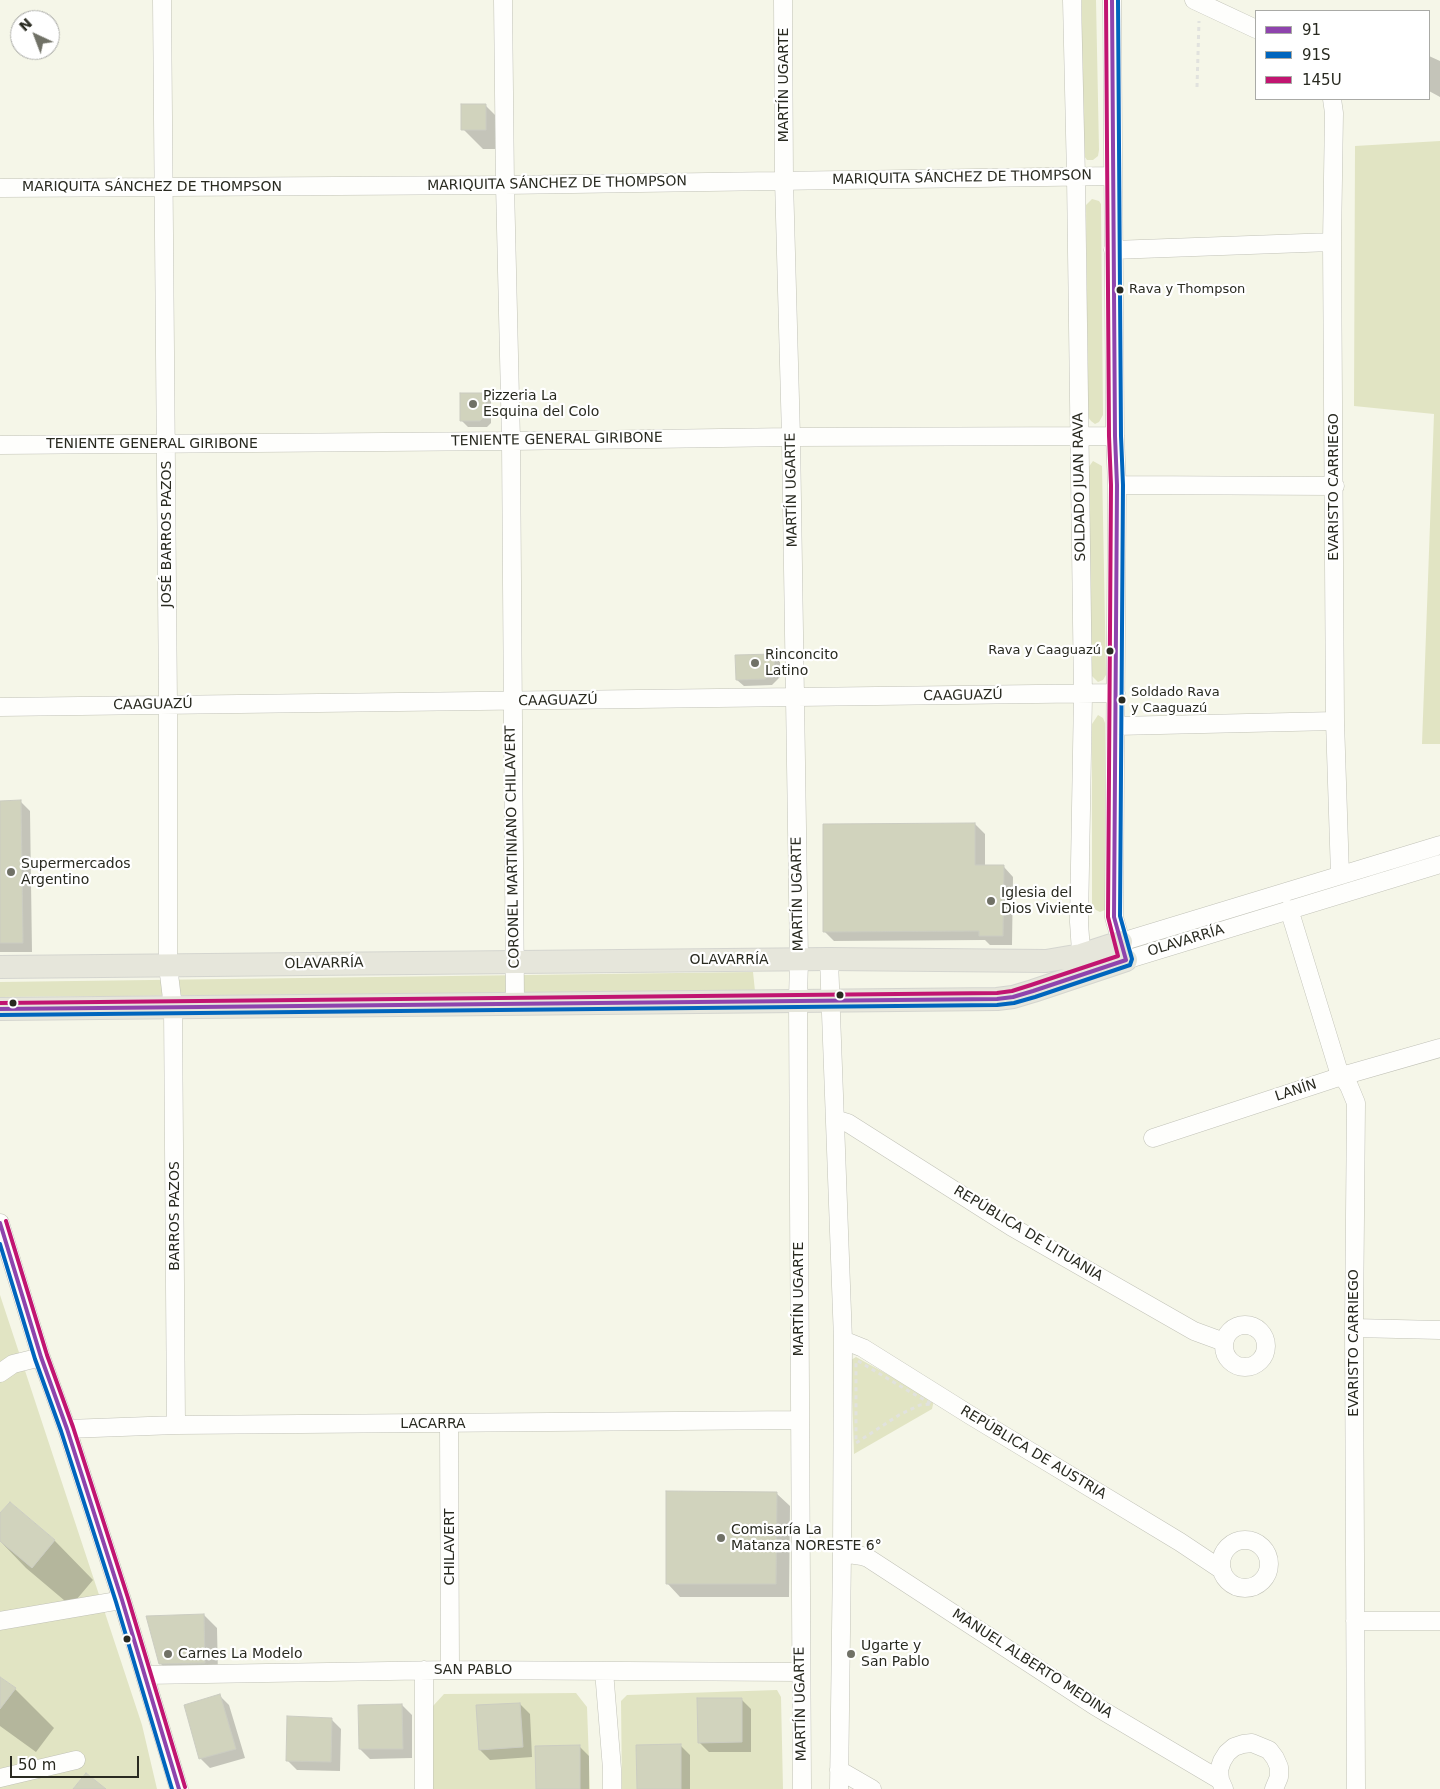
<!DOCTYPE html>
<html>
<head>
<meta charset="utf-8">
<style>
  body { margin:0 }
  #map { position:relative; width:1440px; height:1789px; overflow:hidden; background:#f5f6e8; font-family:"DejaVu Sans",sans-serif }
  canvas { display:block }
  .legend { position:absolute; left:1255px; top:10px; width:175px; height:90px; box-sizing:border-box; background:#fff; border:1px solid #a9aaa6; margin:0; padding:6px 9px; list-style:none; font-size:15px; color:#292a20 }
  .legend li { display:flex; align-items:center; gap:10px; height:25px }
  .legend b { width:25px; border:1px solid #a9aaa6 }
  .north { position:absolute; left:10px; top:10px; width:50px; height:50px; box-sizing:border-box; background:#fff; border:1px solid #a9aaa6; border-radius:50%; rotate:317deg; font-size:14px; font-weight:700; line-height:20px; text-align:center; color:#292a20 }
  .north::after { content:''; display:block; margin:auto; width:18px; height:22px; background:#707166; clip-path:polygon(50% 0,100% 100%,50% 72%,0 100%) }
  .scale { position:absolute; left:10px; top:1756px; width:129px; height:22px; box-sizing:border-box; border:2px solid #292a20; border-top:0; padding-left:6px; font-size:15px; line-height:18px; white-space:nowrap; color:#292a20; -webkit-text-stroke:4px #fff; paint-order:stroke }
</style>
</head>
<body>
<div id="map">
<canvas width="1440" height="1789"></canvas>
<ul class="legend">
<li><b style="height:6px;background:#8e44ad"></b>91</li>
<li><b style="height:6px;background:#0065bd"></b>91S</li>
<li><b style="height:6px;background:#c11571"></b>145U</li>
</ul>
<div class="north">N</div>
<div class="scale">50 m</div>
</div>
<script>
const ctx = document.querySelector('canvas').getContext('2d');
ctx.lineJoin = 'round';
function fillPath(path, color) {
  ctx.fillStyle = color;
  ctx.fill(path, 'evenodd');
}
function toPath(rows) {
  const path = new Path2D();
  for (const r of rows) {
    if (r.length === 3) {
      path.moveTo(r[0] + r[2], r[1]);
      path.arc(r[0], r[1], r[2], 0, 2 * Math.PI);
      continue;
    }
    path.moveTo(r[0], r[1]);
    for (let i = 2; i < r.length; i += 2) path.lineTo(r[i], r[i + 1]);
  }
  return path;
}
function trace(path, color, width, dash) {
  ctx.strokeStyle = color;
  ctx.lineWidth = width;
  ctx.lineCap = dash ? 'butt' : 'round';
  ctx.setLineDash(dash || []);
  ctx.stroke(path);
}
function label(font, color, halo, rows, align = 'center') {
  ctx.font = font + ' "DejaVu Sans",sans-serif';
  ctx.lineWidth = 4.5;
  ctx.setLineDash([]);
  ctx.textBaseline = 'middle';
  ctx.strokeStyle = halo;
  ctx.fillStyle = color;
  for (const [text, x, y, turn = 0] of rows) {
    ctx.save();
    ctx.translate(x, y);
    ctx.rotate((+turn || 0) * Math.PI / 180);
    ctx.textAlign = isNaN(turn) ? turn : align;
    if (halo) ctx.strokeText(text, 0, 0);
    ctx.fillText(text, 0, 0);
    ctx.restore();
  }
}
const green = toPath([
  [1082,0,1096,0,1099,150,1098,156,1093,160,1087,160,1082,153],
  [1440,141,1440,744,1422,744,1434,414,1354,406,1355,146],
  [1092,199,1099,201,1101,204,1103,415,1099,422,1095,424,1091,421,1088,417,1086,205],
  [1093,461,1102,466,1106,675,1103,680,1098,682,1091,675,1088,468],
  [1098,715,1103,718,1105,723,1105,910,1100,912,1096,910,1092,905,1092,724],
  [753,972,755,991,0,997,0,982],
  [0,1295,142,1725,157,1789,106,1789,86,1773,73,1789,0,1789,0,1709,16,1688,0,1677,0,1541,32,1568,55,1540,10,1502,0,1513],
  [856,1357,934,1400,932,1409,854,1454,851,1360],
  [777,1690,781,1697,783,1789,622,1789,621,1701,627,1695],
  [576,1693,587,1707,590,1789,433,1789,433,1706,444,1694]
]);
const shadow = toPath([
  [1429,56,1440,61,1440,97,1429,91],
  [485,105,505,125,505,149,483,149,463,129],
  [485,394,491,401,491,423,487,427,468,427,461,420],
  [773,655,780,662,780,677,772,685,744,686,737,680],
  [20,801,30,811,32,952,0,952,0,802],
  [975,824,985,834,985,867,1004,867,1013,877,1012,945,990,945,985,940,834,941,824,931],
  [776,1493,790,1506,789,1597,680,1597,667,1583],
  [10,1503,55,1541,93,1580,71,1606,26,1568,0,1541,0,1515],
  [204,1615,217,1628,218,1676,174,1677,160,1663],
  [0,1678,15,1689,54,1728,36,1752,0,1726],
  [219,1695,229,1705,245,1758,210,1768,200,1758],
  [741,1699,751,1709,751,1752,709,1752,699,1742],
  [520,1704,530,1714,532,1757,490,1760,480,1750],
  [402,1705,412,1715,412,1758,370,1759,360,1749],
  [331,1719,341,1729,340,1771,297,1770,287,1760],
  [680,1745,690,1755,690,1789,638,1789],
  [579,1746,589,1756,589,1789,537,1789]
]);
const building = toPath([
  [461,104,486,104,486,130,461,130,461,104],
  [460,393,485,393,485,416,480,421,460,421,460,393],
  [774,654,775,670,765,679,736,680,735,655,774,654],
  [21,800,23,943,0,943,0,801,21,800],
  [975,823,975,865,1004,865,1003,936,979,936,979,931,823,932,823,824,975,823],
  [666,1491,777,1492,776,1584,666,1584,666,1491],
  [10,1502,55,1540,32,1568,0,1541,0,1513,10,1502],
  [204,1614,205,1663,159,1664,146,1616,204,1614],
  [0,1677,16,1688,0,1709,0,1677],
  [220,1694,236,1749,199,1759,184,1705,220,1694],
  [697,1698,742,1698,742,1742,698,1743,697,1698],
  [520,1703,523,1747,479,1750,476,1705,520,1703],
  [402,1704,403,1749,359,1749,358,1705,402,1704],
  [287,1716,332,1718,331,1762,286,1761,287,1716],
  [681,1744,681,1789,637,1789,636,1745,681,1744],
  [580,1745,580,1789,536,1789,535,1746,580,1745],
  [86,1773,106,1789,73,1789,86,1773]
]);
const path = toPath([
  [1197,87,1199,21],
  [858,1361,912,1393,932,1404,920,1405,899,1415,856,1443,856,1362,858,1361]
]);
const minor = toPath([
  [162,0,168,705,168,966,173,1007,176,1425],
  [503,0,505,185,511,441,515,1004],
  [783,0,784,180,791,437,799,959,798,1000,802,1789],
  [1072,0,1076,177,1083,695,1079,922,1082,967],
  [1112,0,1115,436,1117,485,1114,917,1126,960,1440,864],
  [1194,0,1256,29],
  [1332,99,1334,113,1332,242,1335,721,1340,875],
  [0,188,505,185,1113,176],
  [1113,250,1332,242],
  [0,445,511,441,791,437,1115,436],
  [1117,485,1335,486],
  [0,707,1116,693],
  [1116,726,1335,721],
  [1289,909,1338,1069,1349,1086,1356,1103,1354,1328,1356,1789],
  [1121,942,1440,845],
  [829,959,843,1340,842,1553,839,1789],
  [835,1119,848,1123,1012,1227,1194,1331,1224,1342],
  [1153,1138,1342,1076,1440,1048],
  [0,1223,41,1357,67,1429,122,1600,179,1789],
  [1245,1346,21],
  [1354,1328,1440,1330],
  [843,1340,863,1348,970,1415,1180,1542,1222,1570],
  [0,1373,13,1364,41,1357],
  [449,1424,450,1670],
  [67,1429,176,1425,800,1420],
  [1245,1564,24],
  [842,1553,862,1556,868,1558,1095,1706,1220,1780],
  [0,1621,122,1600],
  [1355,1621,1440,1621],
  [604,1671,612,1769,612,1789],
  [145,1675,450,1670,800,1672],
  [839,1770,872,1789],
  [0,1778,76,1760],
  [424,1789,424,1670],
  [1224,1789,1220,1780,1219,1770,1222,1761,1227,1753,1234,1747,1243,1744,1252,1743,1269,1750,1275,1758,1279,1767,1279,1777,1274,1789]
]);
const major = toPath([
  [0,967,829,959,1046,961,1081,955,1121,942],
  [0,1009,997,999,1013,997,1033,991,1126,960]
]);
const bus1 = toPath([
  [0,1009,997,999,1013,997,1033,991,1126,960,1114,917,1117,485,1115,436,1112,0],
  [0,1223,41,1357,67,1429,122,1600,179,1789]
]);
const bus2 = toPath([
  [0,1015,997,1005,1014,1003,1035,997,1130,965,1132,959,1120,916,1123,485,1121,436,1118,0],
  [0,1244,35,1359,61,1431,116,1602,172,1789]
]);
const bus3 = toPath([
  [0,1003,997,993,1012,991,1031,985,1118,956,1108,917,1111,485,1109,436,1106,0],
  [6,1221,47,1355,73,1427,128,1598,185,1787]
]);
const markers = [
  [1120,290,4.5,"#292a20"],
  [473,404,5,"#707166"],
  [1110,651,4.5,"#292a20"],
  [755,663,5,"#707166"],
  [1122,700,4.5,"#292a20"],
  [11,872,5,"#707166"],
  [991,901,5,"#707166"],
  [840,995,4.5,"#292a20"],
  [13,1003,4.5,"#292a20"],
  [721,1538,5,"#707166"],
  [127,1639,4.5,"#292a20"],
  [168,1654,5,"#707166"],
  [851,1654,5,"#707166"]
];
const busNames = [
  ["Rava y Thompson",1129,290],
  ["Rava y Caaguazú",1101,651,"right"],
  ["Soldado Rava",1131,693],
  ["y Caaguazú",1131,709]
];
const streetNames = [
  ["MARTÍN UGARTE",784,85,-90],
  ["MARIQUITA SÁNCHEZ DE THOMPSON",962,178,-1],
  ["MARIQUITA SÁNCHEZ DE THOMPSON",557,184,-1],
  ["MARIQUITA SÁNCHEZ DE THOMPSON",152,187],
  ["TENIENTE GENERAL GIRIBONE",557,440,-1],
  ["TENIENTE GENERAL GIRIBONE",152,444],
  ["SOLDADO JUAN RAVA",1080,487,-91],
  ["EVARISTO CARRIEGO",1334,487,-90],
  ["MARTÍN UGARTE",792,490,-91],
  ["JOSÉ BARROS PAZOS",167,534,-90],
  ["CAAGUAZÚ",963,696,-1],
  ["CAAGUAZÚ",558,701,-1],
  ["CAAGUAZÚ",153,705,-1],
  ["CORONEL MARTINIANO CHILAVERT",513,847,-91],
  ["MARTÍN UGARTE",798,894,-91],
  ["OLAVARRÍA",1186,941,-17],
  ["OLAVARRÍA",729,960],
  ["OLAVARRÍA",324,964,-1],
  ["LANÍN",1296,1091,-18],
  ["BARROS PAZOS",175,1216,-90],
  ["REPÚBLICA DE LITUANIA",1028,1234,31],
  ["MARTÍN UGARTE",799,1299,-90],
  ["EVARISTO CARRIEGO",1354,1343,-90],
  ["LACARRA",433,1424],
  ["REPÚBLICA DE AUSTRIA",1033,1453,31],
  ["CHILAVERT",450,1547,-90],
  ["MANUEL ALBERTO MEDINA",1032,1664,33],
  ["SAN PABLO",473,1670],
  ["MARTÍN UGARTE",801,1704,-91]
];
const poiNames = [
  ["Pizzeria La",483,396],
  ["Esquina del Colo",483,412],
  ["Rinconcito",765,655],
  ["Latino",765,671],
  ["Supermercados",21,864],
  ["Argentino",21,880],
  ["Iglesia del",1001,893],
  ["Dios Viviente",1001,909],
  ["Comisaría La",731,1530],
  ["Matanza NORESTE 6°",731,1546],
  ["Ugarte y",861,1646],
  ["San Pablo",861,1662],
  ["Carnes La Modelo",178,1654]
];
fillPath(green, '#e1e4c3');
fillPath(shadow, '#0003');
fillPath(building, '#d1d3bd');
trace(building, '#cbccc1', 1);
trace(minor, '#c1c2b7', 19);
trace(major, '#d4d5cf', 24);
trace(path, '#e1e2de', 3, [4, 4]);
trace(minor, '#fefefc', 18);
trace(major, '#e6e6db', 22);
trace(bus1, '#8e44ad', 4);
trace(bus2, '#0065bd', 4);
trace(bus3, '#c11571', 4);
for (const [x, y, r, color] of markers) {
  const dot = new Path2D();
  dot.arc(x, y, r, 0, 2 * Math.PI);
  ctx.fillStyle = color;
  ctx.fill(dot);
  trace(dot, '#fff', 2);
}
label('13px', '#292a20', '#fff', busNames, 'left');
label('14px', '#292a20', '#fff', streetNames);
label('14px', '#292a20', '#fff', poiNames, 'left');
</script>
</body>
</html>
